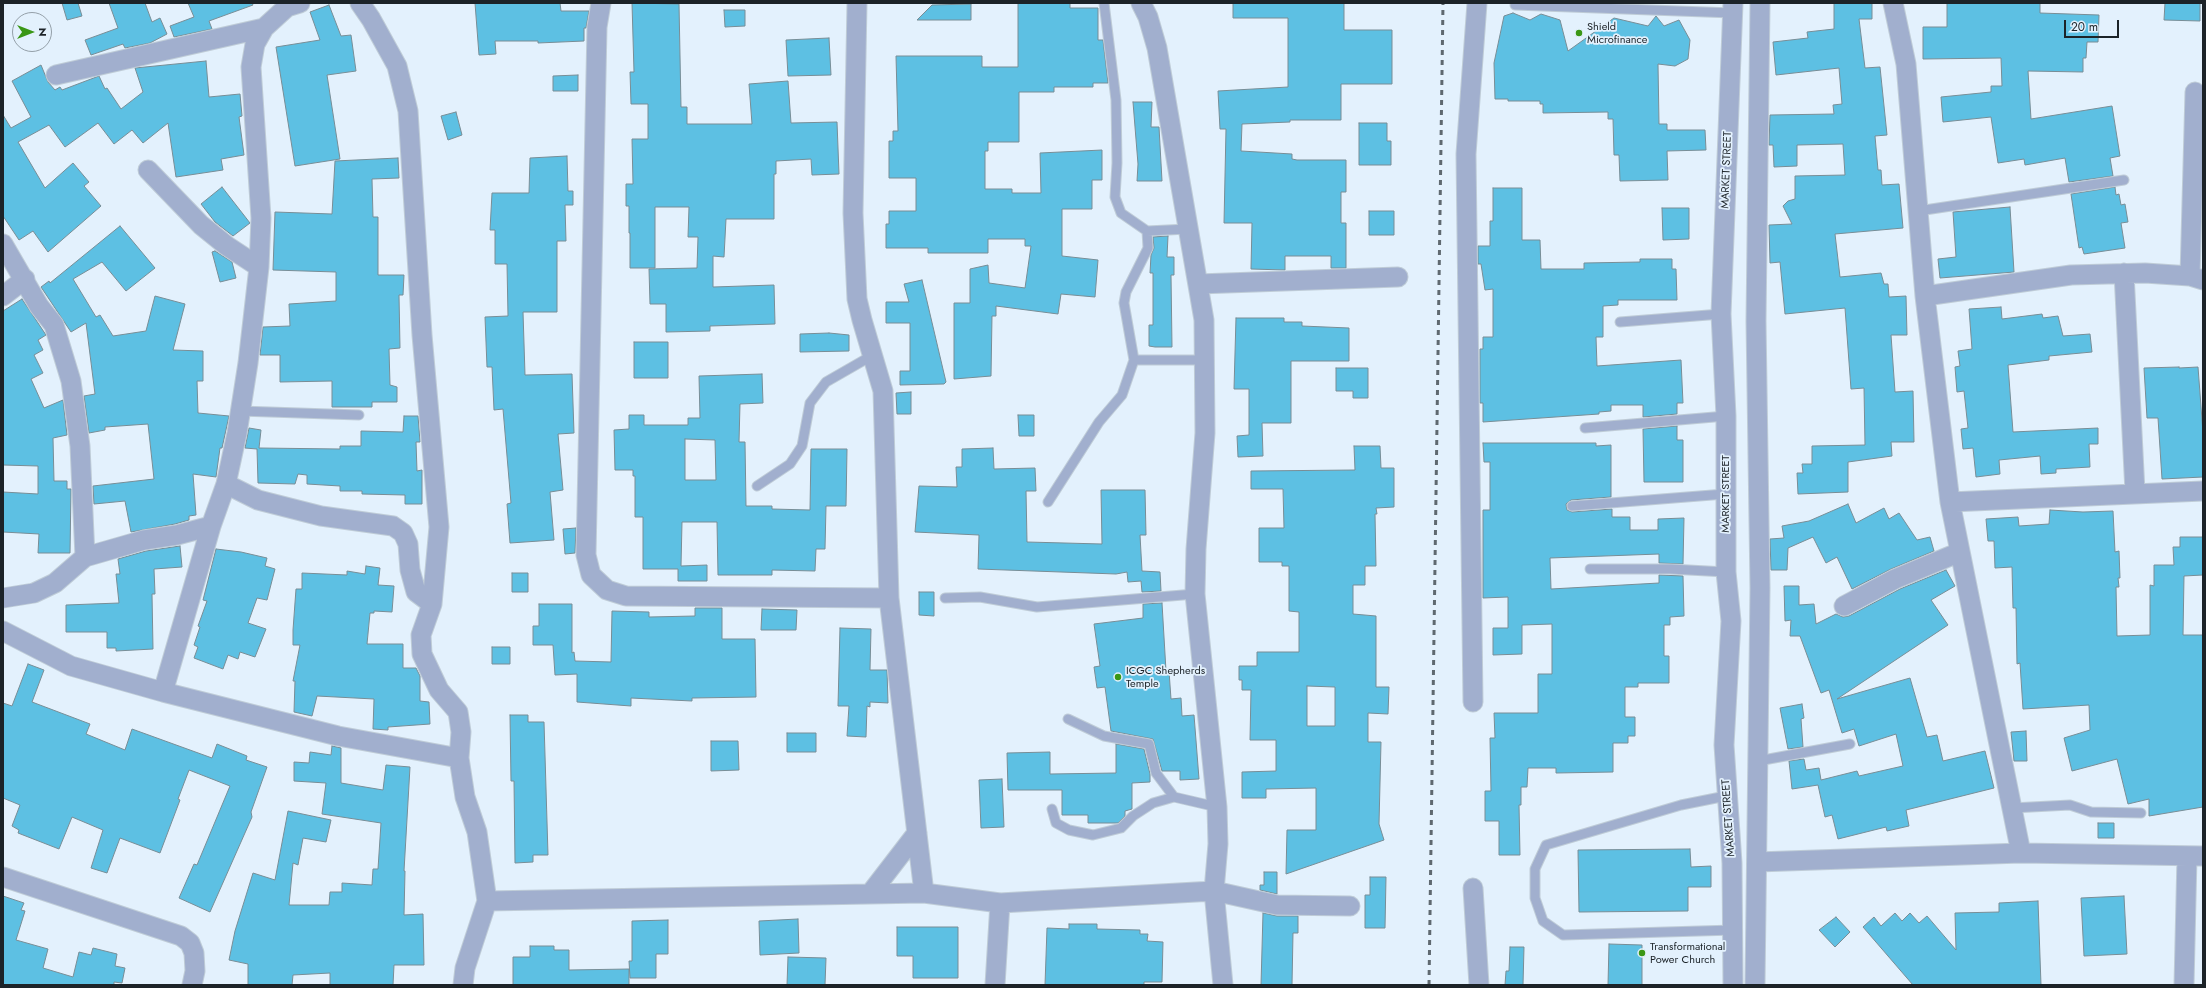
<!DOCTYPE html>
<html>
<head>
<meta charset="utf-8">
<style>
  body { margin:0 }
  #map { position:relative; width:2206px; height:988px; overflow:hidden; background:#e3f1fd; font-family:Jost,sans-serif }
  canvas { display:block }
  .frame { position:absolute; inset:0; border:4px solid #1c2328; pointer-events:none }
  .north { position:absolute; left:12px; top:12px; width:40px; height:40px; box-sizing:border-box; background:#e3f1fd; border:1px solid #939fa8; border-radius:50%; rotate:90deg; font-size:11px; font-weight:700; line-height:16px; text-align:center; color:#1c2328 }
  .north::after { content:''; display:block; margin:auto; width:14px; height:18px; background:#3a9716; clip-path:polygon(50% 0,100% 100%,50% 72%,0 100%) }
  .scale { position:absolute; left:2064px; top:20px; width:55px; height:18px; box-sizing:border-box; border:2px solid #1c2328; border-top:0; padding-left:5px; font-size:12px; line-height:14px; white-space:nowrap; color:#1c2328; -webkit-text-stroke:3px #e3f1fd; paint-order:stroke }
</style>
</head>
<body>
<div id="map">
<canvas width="2206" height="988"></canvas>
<div class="frame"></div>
<div class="north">N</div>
<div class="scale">20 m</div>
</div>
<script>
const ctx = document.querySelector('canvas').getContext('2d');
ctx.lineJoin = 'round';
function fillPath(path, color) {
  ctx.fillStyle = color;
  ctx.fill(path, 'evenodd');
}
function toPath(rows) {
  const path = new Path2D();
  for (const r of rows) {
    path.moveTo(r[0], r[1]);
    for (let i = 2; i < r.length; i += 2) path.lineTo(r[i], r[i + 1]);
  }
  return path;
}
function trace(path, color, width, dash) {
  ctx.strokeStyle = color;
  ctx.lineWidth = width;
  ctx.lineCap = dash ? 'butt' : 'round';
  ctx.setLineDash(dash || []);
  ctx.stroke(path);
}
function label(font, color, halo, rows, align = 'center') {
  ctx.font = font + ' Jost,sans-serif';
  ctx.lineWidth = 3.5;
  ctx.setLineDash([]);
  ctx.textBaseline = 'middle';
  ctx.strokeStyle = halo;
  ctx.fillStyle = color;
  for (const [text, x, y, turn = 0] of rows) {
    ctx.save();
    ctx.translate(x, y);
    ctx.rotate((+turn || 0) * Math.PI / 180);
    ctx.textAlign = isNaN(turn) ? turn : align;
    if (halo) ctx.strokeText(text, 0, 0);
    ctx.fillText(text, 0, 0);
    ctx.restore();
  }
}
const building = toPath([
  [62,3,78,3,82,16,67,20,62,3],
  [109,3,145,3,152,22,160,18,167,34,150,43,125,48,123,44,91,55,85,40,118,28,109,3],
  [188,3,252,3,253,5,209,21,212,29,174,37,170,26,194,17,188,3],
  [475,3,560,3,561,11,589,11,586,28,584,28,584,41,538,43,538,41,495,41,496,54,479,55,475,3],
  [632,3,679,4,681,107,687,107,687,124,752,124,749,84,788,81,791,123,837,122,839,174,812,175,811,159,776,161,776,174,774,174,774,219,726,219,724,257,713,256,713,287,774,285,775,324,710,326,710,331,666,332,666,304,650,304,649,269,697,268,698,237,688,237,689,207,655,207,655,268,630,268,630,233,629,233,629,206,626,206,626,184,633,184,632,139,648,139,648,104,631,104,630,72,634,72,632,3],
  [1018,3,1070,3,1070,8,1098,8,1098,40,1103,40,1108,83,1093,83,1093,87,1054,87,1054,92,1019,92,1019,142,988,142,988,151,985,151,985,189,1012,189,1012,193,1041,193,1040,153,1102,150,1102,180,1092,180,1092,209,1062,209,1062,256,1098,260,1095,297,1061,294,1058,314,996,306,996,316,992,316,991,376,954,379,954,303,970,303,970,269,988,265,989,283,1025,288,1031,246,1025,246,1025,239,988,239,988,253,928,253,928,248,886,248,886,224,889,224,889,211,916,211,916,178,889,178,889,141,893,141,893,131,898,131,896,56,982,56,982,67,1018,67,1018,3],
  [1233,3,1344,3,1344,30,1392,30,1392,84,1341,84,1341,120,1290,120,1290,122,1242,124,1241,151,1292,154,1292,159,1297,160,1346,160,1346,192,1341,192,1341,223,1346,223,1346,268,1331,268,1331,256,1285,256,1285,270,1251,269,1252,223,1224,223,1226,129,1220,129,1218,91,1288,87,1288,18,1233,18,1233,3],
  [1834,3,1872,3,1872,19,1859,19,1865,68,1880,67,1887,135,1875,136,1878,170,1881,170,1882,185,1899,184,1903,228,1835,234,1840,277,1881,273,1884,284,1888,284,1889,297,1906,296,1907,335,1891,335,1895,392,1913,391,1914,442,1891,442,1892,456,1848,462,1848,492,1798,494,1797,473,1803,473,1802,464,1812,464,1812,446,1865,445,1864,388,1851,389,1845,308,1785,314,1780,262,1770,263,1769,225,1792,224,1783,206,1788,201,1795,199,1795,176,1845,175,1843,144,1797,145,1797,166,1774,167,1773,145,1769,145,1770,115,1834,114,1833,105,1842,104,1839,68,1776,75,1773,42,1808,38,1807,32,1834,29,1834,3],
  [1947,3,2040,3,2040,13,2099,15,2098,42,2087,42,2086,58,2083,58,2083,72,2028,71,2031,119,2112,106,2120,156,2110,158,2113,176,2069,182,2065,158,2025,165,2024,159,1998,163,1991,117,1943,122,1941,97,1991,92,1991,86,2002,86,2001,58,1923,59,1923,27,1947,27,1947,3],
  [2165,3,2200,3,2200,21,2164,20,2165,3],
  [971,4,971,20,917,20,932,5,971,4],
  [329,5,341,36,351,35,356,71,327,75,340,159,295,166,276,47,320,40,310,12,329,5],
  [724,10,745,10,745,26,725,27,724,10],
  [1513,13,1530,20,1541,14,1560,20,1568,51,1614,18,1648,26,1656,16,1664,26,1679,20,1690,40,1688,59,1675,66,1658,64,1659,124,1667,124,1667,130,1705,130,1706,150,1667,151,1668,180,1620,181,1619,155,1614,155,1613,119,1608,119,1608,112,1543,113,1543,104,1540,104,1540,101,1508,101,1508,99,1495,99,1494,63,1504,16,1513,13],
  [829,38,831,75,788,76,786,40,829,38],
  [206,61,209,97,240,94,242,116,239,117,244,155,221,159,223,170,176,177,168,123,143,143,132,130,114,144,98,123,65,147,49,125,18,142,45,188,73,163,89,182,84,186,101,206,48,252,33,231,19,240,3,216,3,115,11,128,31,117,12,81,41,65,48,82,55,90,60,87,62,90,99,76,105,89,107,88,121,109,143,92,135,68,206,61],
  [578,75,578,91,553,91,553,76,578,75],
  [1133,102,1152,102,1151,127,1159,127,1162,181,1137,181,1138,164,1133,102],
  [456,112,462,135,448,140,441,116,456,112],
  [1359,123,1387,123,1387,141,1391,141,1391,165,1359,165,1359,123],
  [567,156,568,191,573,191,573,205,565,205,566,241,557,241,557,312,523,312,525,375,572,374,574,433,558,434,563,490,550,492,554,540,510,543,507,504,511,503,503,409,494,410,492,367,487,367,485,317,508,316,507,264,495,264,495,230,490,230,492,193,529,193,530,158,567,156],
  [398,158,399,178,372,179,373,217,378,217,378,275,404,275,403,295,399,295,400,348,389,349,390,385,397,387,397,402,372,402,372,407,332,407,332,381,280,382,280,355,260,355,263,327,290,326,289,304,336,301,336,272,273,270,275,212,332,214,335,161,398,158],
  [222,187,250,223,233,236,215,222,201,204,222,187],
  [2115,187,2116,195,2119,194,2121,205,2125,204,2128,222,2121,223,2125,248,2084,254,2082,247,2079,248,2071,194,2115,187],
  [1493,188,1522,188,1522,240,1540,240,1541,269,1584,269,1584,263,1640,262,1640,259,1672,259,1672,269,1676,269,1677,300,1618,300,1618,305,1603,306,1603,337,1596,337,1597,366,1681,360,1683,403,1677,403,1677,414,1643,417,1643,405,1611,405,1611,411,1599,412,1599,414,1483,422,1483,403,1480,403,1480,349,1483,349,1483,337,1493,337,1493,289,1485,290,1481,264,1478,264,1478,246,1490,246,1490,221,1493,221,1493,188],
  [2010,207,2014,272,1940,278,1938,259,1956,257,1953,212,2010,207],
  [1662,208,1689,208,1689,239,1663,240,1662,208],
  [1369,211,1394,211,1394,235,1369,235,1369,211],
  [120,226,155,268,126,291,102,262,73,279,96,317,100,315,113,336,146,331,155,296,185,304,173,350,203,351,203,381,197,381,198,413,229,416,222,448,220,448,216,477,193,474,196,515,189,516,189,520,175,524,131,532,125,501,94,504,93,486,154,479,148,424,105,427,105,430,89,433,84,396,95,394,86,323,71,332,41,287,49,281,50,283,120,226],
  [1168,236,1167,257,1174,257,1174,275,1171,275,1172,347,1155,347,1149,346,1149,325,1153,325,1153,273,1150,273,1151,255,1154,248,1153,237,1168,236],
  [215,251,232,262,236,278,220,282,212,252,215,251],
  [922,280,946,382,944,384,900,385,900,371,910,371,910,323,886,323,886,302,909,302,904,284,922,280],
  [22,299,46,335,38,340,43,350,34,355,43,373,31,379,44,408,63,400,67,435,53,438,54,481,67,481,67,489,71,489,70,553,38,553,39,534,3,532,3,492,38,494,38,466,3,465,3,311,22,299],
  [2001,307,2002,319,2042,314,2043,318,2058,316,2063,336,2090,334,2092,352,2049,356,2049,360,2008,365,2013,432,2098,428,2098,444,2089,444,2090,467,2056,469,2056,473,2041,474,2040,456,1999,460,2000,474,1976,477,1973,448,1963,449,1961,429,1968,428,1964,391,1957,392,1955,367,1960,366,1958,351,1972,349,1969,309,2001,307],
  [1236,318,1284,318,1284,322,1302,322,1302,326,1349,328,1349,361,1291,361,1291,423,1262,423,1263,456,1238,457,1237,436,1249,435,1249,389,1234,389,1236,318],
  [829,333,849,335,849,351,800,352,800,334,829,333],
  [634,342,668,342,668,378,634,378,634,342],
  [2179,367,2179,368,2198,367,2203,433,2203,477,2162,479,2158,418,2147,418,2144,368,2179,367],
  [1336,368,1368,368,1368,398,1353,398,1353,391,1336,391,1336,368],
  [762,374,763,403,740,404,739,442,745,442,746,506,772,506,772,509,810,510,811,449,847,449,846,506,826,506,825,549,816,549,815,571,772,570,772,575,718,575,717,522,682,522,681,566,707,565,707,581,678,581,678,569,643,569,643,517,635,517,635,476,633,476,633,470,615,470,614,430,629,429,629,415,644,415,644,425,688,425,688,418,700,418,699,376,762,374],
  [685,439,715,440,716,480,685,480,685,439],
  [911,392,911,414,897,414,896,393,911,392],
  [1018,415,1034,415,1034,436,1019,436,1018,415],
  [404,416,418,416,420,442,416,442,417,471,422,470,422,504,405,504,405,495,362,494,362,491,340,491,340,486,307,484,307,475,298,474,295,484,258,483,257,449,245,448,249,428,261,430,259,448,340,449,340,446,361,446,361,431,403,432,404,416],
  [1677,426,1677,440,1683,440,1683,482,1644,482,1643,429,1677,426],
  [1483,443,1596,443,1596,446,1611,445,1611,497,1571,500,1566,504,1567,510,1572,512,1612,509,1612,517,1630,517,1630,530,1658,530,1658,519,1684,518,1683,564,1659,563,1659,554,1550,558,1551,589,1659,583,1659,575,1683,576,1684,616,1670,617,1670,625,1664,625,1664,656,1669,656,1669,683,1638,683,1638,687,1625,687,1625,717,1635,717,1635,736,1628,736,1628,743,1613,743,1613,772,1556,773,1556,768,1528,768,1527,787,1521,787,1521,805,1519,805,1520,855,1499,855,1499,821,1485,821,1485,791,1491,791,1490,738,1495,738,1494,713,1538,713,1538,674,1552,674,1552,624,1522,625,1522,654,1493,655,1493,628,1508,628,1508,597,1483,598,1483,510,1490,510,1490,462,1484,462,1483,443],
  [1354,446,1380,446,1381,468,1394,468,1394,507,1376,508,1377,514,1375,514,1376,566,1365,566,1365,585,1353,585,1353,614,1376,616,1376,687,1389,687,1388,714,1368,713,1368,742,1381,742,1379,824,1384,840,1286,874,1287,830,1316,830,1316,788,1266,789,1266,798,1242,798,1242,772,1276,771,1276,740,1250,740,1251,690,1242,690,1242,680,1239,680,1239,666,1257,666,1257,652,1299,652,1299,612,1289,611,1289,566,1282,566,1282,562,1259,562,1259,528,1284,528,1283,489,1251,489,1251,471,1355,470,1354,446],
  [1307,686,1335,687,1335,726,1307,726,1307,686],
  [993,448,994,469,1035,468,1036,491,1026,491,1027,542,1102,544,1101,490,1145,490,1146,535,1140,535,1142,571,1160,572,1161,591,1142,592,1141,581,1128,582,1127,572,1116,574,978,569,979,535,915,532,919,486,957,487,956,467,962,467,962,449,993,448],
  [1848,504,1856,523,1884,508,1889,519,1899,513,1917,540,1930,537,1934,551,1891,569,1852,589,1837,557,1826,563,1813,537,1788,548,1787,570,1771,570,1770,539,1784,538,1782,526,1809,521,1848,504],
  [2050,510,2083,512,2113,511,2115,552,2119,551,2120,578,2118,578,2119,587,2116,587,2117,636,2150,635,2150,585,2154,586,2154,565,2174,565,2173,547,2180,547,2180,537,2203,537,2203,575,2184,576,2183,635,2203,635,2203,807,2149,816,2149,799,2128,804,2117,759,2072,771,2064,738,2090,730,2089,705,2023,709,2020,663,2017,664,2016,608,2013,608,2012,567,1995,568,1994,541,1988,541,1986,519,2018,517,2019,526,2049,524,2050,510],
  [576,528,575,553,565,554,563,529,576,528],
  [180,546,182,567,154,569,155,594,152,594,153,649,116,651,116,648,107,648,107,632,66,632,66,605,119,603,116,574,120,574,118,559,146,551,180,546],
  [216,549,241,552,267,558,265,566,275,569,267,600,257,598,248,623,266,629,255,657,240,652,238,659,228,655,223,669,194,658,198,647,194,645,200,627,198,626,207,601,203,600,216,549],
  [366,566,380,568,378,585,394,586,392,612,374,611,374,613,370,613,367,644,403,644,403,668,416,668,420,676,420,701,429,702,430,724,388,727,388,730,373,729,374,699,317,696,312,716,294,712,295,681,293,681,300,645,293,645,293,630,296,589,302,589,302,573,347,575,347,571,365,574,366,566],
  [1946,570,1955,586,1931,600,1948,625,1837,699,1910,678,1927,737,1937,735,1943,761,1985,751,1994,788,1906,810,1909,826,1887,831,1886,827,1838,839,1832,815,1825,817,1818,785,1792,789,1789,761,1804,759,1806,770,1819,768,1821,780,1857,771,1859,776,1903,766,1896,734,1859,746,1854,729,1842,733,1829,690,1821,693,1800,636,1790,636,1791,620,1785,621,1784,586,1799,586,1799,605,1814,604,1816,624,1836,614,1843,617,1849,616,1900,589,1946,570],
  [512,573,528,573,528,592,512,592,512,573],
  [919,592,934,592,934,616,919,615,919,592],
  [1162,603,1166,671,1169,671,1171,699,1181,698,1182,716,1194,715,1199,779,1180,780,1180,771,1162,771,1153,739,1111,731,1105,687,1097,688,1094,667,1100,666,1094,624,1143,618,1143,604,1162,603],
  [539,604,572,604,572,653,574,652,575,661,611,662,612,611,649,612,649,617,695,616,695,608,722,608,722,639,755,639,756,697,692,698,692,701,631,698,631,706,577,702,577,674,555,675,553,645,533,645,533,626,539,626,539,604],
  [762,609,797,610,796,630,761,630,762,609],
  [840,628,871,629,870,670,887,670,888,703,870,702,870,707,867,706,866,737,847,736,849,706,838,706,840,628],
  [492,647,510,647,510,664,492,664,492,647],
  [28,664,44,670,32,702,90,724,86,734,125,750,132,729,212,758,217,744,247,756,246,760,267,767,251,812,252,817,210,912,179,898,194,864,197,865,230,786,189,770,178,799,180,800,160,853,120,838,107,873,91,868,103,830,72,817,59,849,18,833,19,830,12,826,20,805,3,798,3,703,12,706,28,664],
  [1802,704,1804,718,1801,719,1803,747,1788,749,1780,708,1802,704],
  [510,715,528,715,528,722,544,722,548,855,533,855,533,862,515,863,514,781,511,781,510,715],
  [2026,731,2027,761,2014,761,2011,732,2026,731],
  [787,733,816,733,816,752,787,752,787,733],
  [711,741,738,741,739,770,711,771,711,741],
  [1116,744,1144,749,1150,774,1150,782,1132,783,1132,809,1125,811,1125,816,1118,823,1088,823,1088,815,1062,815,1062,790,1008,790,1007,753,1050,752,1050,774,1116,773,1116,744],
  [332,746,341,748,341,783,383,790,386,765,410,767,404,871,405,871,404,915,423,914,424,965,394,965,393,985,330,985,330,973,293,975,292,985,248,985,248,964,229,960,235,931,253,873,275,880,288,811,331,820,326,842,303,838,298,865,293,863,289,905,329,905,330,892,342,892,342,883,372,885,373,869,378,869,381,823,322,814,326,783,294,781,294,762,309,763,310,752,331,755,332,746],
  [1002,779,1004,827,981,828,979,780,1002,779],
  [2098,823,2114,823,2114,838,2098,838,2098,823],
  [1690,849,1691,867,1711,866,1711,887,1688,887,1688,911,1579,912,1578,850,1690,849],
  [1264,872,1277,872,1277,894,1260,890,1260,885,1264,885,1264,872],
  [1370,877,1386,877,1385,928,1365,928,1365,895,1370,895,1370,877],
  [3,896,24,903,21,910,25,911,16,940,48,949,43,968,73,977,79,952,91,955,93,948,117,954,115,966,125,968,122,983,114,982,114,985,3,985,3,896],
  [2124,896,2127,954,2084,956,2081,898,2124,896],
  [2038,901,2041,985,1913,985,1863,927,1874,917,1881,926,1895,913,1902,921,1910,913,1919,923,1927,916,1956,950,1955,913,1999,912,1999,903,2038,901],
  [1263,913,1277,916,1298,916,1298,933,1293,933,1292,985,1261,985,1263,913],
  [1836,917,1850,932,1835,947,1819,930,1836,917],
  [798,919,799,953,760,955,759,921,798,919],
  [668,920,668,954,656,954,656,978,630,978,629,961,632,961,632,921,668,920],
  [1069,924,1097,924,1097,929,1140,930,1140,934,1148,934,1147,941,1163,942,1162,982,1144,982,1144,985,1045,985,1047,928,1069,929,1069,924],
  [897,927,958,927,958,978,913,978,913,956,897,956,897,927],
  [1609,944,1642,945,1642,985,1608,985,1609,944],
  [530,946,554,946,554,950,569,950,569,970,629,969,629,985,513,985,513,957,530,957,530,946],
  [1510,947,1524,947,1523,985,1505,985,1506,971,1509,971,1510,947],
  [788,957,826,958,825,985,787,985,788,957]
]);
const service = toPath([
  [1104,3,1116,100,1117,163,1115,197,1121,213,1147,231,1188,229],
  [1515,5,1733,13],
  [1918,211,2124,180],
  [1620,322,1721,314],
  [1134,360,1124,303,1126,292,1148,248,1147,231],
  [240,411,359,415],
  [1585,428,1726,416],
  [757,486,790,464,802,446,810,403,826,382,873,355],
  [1048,502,1099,422,1122,395,1134,360,1206,360],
  [1572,506,1725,494],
  [1590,569,1670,569,1726,572],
  [945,598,980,597,1037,607,1195,594],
  [1068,719,1104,736,1149,744,1156,773,1174,797,1217,807],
  [1758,761,1850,744],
  [1726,796,1681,805,1546,845,1535,869,1535,898,1543,921,1563,935,1734,930],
  [2012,808,2070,805,2091,812,2141,813],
  [1052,809,1056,823,1069,830,1093,835,1121,828,1133,816,1153,803,1174,797]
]);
const minor = toPath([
  [360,3,371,19,397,66,408,111,422,335,439,527,432,604,421,635,422,654,439,690,458,712,461,732,459,758,465,797,477,832,487,901,465,968,463,985],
  [601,3,597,27,586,555,591,575,607,590,626,596,889,598],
  [857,3,853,213,857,299,862,320,883,391,889,598,924,893],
  [1141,3,1148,17,1157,48,1204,320,1205,433,1196,549,1195,594,1217,807,1218,844,1214,891,1223,985],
  [1733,3,1721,314,1726,416,1726,572,1731,621,1724,745,1732,863,1733,985],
  [1893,3,1906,64,1925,296,1950,502,2021,853],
  [56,75,264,28],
  [148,170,201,225,227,246,259,267],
  [3,244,39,306,54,325,71,381,80,446,85,557],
  [2124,273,2135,492],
  [2190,276,2195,92],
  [1198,284,1398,277],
  [3,296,25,279],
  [1925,296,2071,275,2145,273,2190,276,2203,280],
  [226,484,258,500,321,516,393,526,403,533,408,544,410,570,416,592,432,604],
  [1950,502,2203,491],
  [3,598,34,593,55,583,85,557,144,540,177,535,211,526,226,484,237,433,248,363,259,267,261,218,251,67,255,44,264,28,287,7,300,3],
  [1844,606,1895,579,1960,552],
  [3,631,71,666,163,692,338,736,459,758],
  [163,692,211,526],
  [1473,702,1466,154,1477,3],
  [1757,862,2021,853,2203,856],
  [3,877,181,936,190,943,194,953,195,971,192,985],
  [1473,888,1479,985],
  [870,894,917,833],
  [487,901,924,893,1000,903,1214,891,1277,905,1350,906],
  [995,985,1000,903],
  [1755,985,1760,588,1756,321,1760,3],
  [2184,985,2187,856]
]);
const rail = toPath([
  [1429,985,1443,3]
]);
const markers = [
  [1579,33,4,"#3a9716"],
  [1118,677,4,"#3a9716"],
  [1642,953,4,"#3a9716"]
];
const poiNames = [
  ["Shield",1587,27],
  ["Microfinance",1587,40],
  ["ICGC Shepherds",1126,671],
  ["Temple",1126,684],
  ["Transformational",1650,947],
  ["Power Church",1650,960]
];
const streetNames = [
  ["MARKET STREET",1727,170,-88],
  ["MARKET STREET",1726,494,-90],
  ["MARKET STREET",1729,818,-94]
];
fillPath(building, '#5dc0e3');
trace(building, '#788d96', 1);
trace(service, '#bfccd7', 11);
trace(minor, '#bfccd7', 21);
trace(service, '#a1afce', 9);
trace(minor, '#a1afce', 19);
trace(rail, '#5f6970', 3, [5, 5]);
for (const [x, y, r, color] of markers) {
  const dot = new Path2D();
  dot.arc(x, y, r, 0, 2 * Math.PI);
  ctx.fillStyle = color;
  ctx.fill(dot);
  trace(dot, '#e3f1fd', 1.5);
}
label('11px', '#1c2328', '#e3f1fd', poiNames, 'left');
label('11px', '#1c2328', '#e3f1fd', streetNames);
</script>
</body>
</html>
